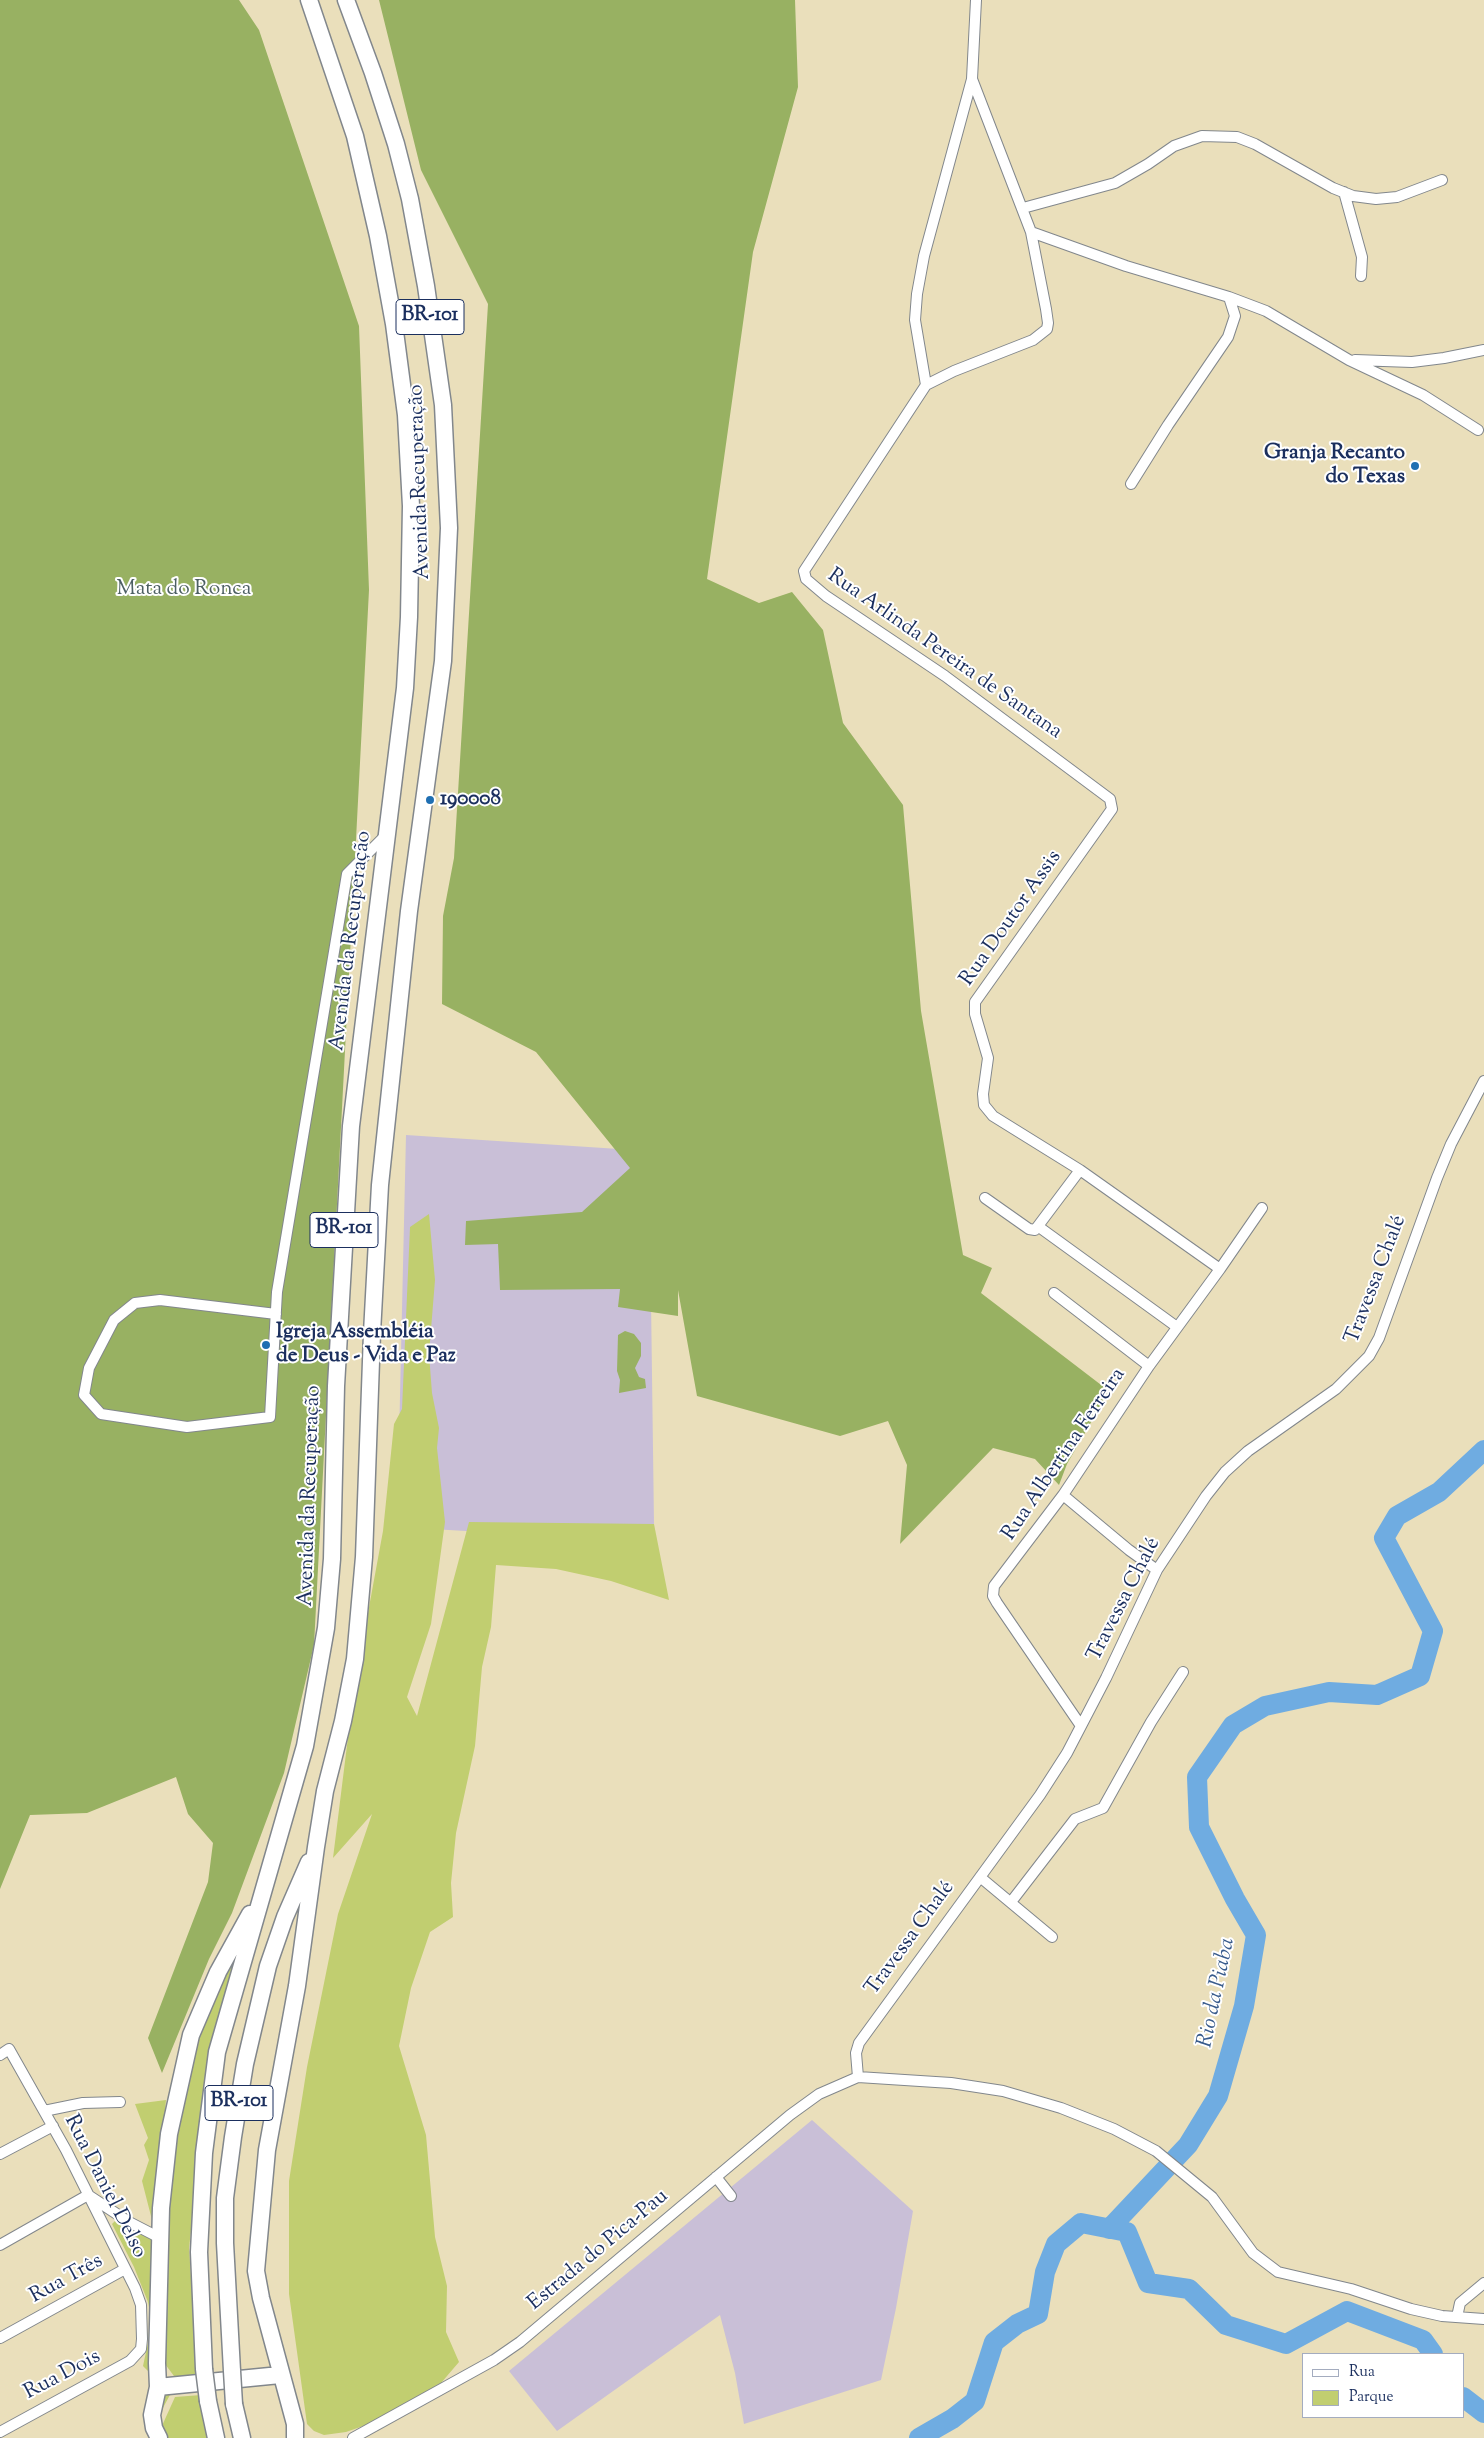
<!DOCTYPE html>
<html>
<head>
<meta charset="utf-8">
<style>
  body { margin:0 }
  #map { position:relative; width:1484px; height:2438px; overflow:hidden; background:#eadfbb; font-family:"Sorts Mill Goudy",serif }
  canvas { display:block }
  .legend { position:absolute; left:1302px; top:2353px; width:162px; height:65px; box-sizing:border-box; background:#fff; border:1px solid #a4acbf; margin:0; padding:6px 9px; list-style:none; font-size:15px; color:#1b2f5e }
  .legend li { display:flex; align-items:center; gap:10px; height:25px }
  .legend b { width:25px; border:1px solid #a4acbf }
</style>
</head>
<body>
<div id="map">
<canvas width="1484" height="2438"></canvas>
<ul class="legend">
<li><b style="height:6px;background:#fff"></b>Rua</li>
<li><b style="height:14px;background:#c1ce70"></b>Parque</li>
</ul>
</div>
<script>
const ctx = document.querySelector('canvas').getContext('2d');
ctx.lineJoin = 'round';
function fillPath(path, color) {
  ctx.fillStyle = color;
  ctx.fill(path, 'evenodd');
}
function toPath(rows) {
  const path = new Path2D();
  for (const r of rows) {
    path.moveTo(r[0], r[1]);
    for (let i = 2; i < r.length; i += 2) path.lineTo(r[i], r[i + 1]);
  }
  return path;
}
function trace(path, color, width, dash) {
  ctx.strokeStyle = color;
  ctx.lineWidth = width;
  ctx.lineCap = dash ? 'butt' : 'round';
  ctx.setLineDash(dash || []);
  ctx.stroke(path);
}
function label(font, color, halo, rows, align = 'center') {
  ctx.font = font + ' "Sorts Mill Goudy",serif';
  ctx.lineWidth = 4;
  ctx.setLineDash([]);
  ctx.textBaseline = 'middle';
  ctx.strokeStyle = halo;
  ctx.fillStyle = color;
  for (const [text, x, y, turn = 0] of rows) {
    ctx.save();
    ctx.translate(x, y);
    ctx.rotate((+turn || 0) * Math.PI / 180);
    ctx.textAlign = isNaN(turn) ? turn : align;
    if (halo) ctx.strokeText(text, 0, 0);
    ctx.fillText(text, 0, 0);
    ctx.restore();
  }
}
const industrial = toPath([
  [406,1135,649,1151,654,1524,466,1531,397,1527],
  [812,2120,913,2211,896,2308,881,2380,744,2424,735,2373,720,2315,557,2431,509,2371]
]);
const green = toPath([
  [429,1214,435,1280,429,1354,432,1393,439,1428,437,1448,445,1522,431,1624,407,1697,417,1716,469,1522,654,1524,669,1600,611,1581,556,1569,496,1565,491,1627,482,1667,475,1746,456,1833,451,1883,453,1917,430,1932,411,1988,399,2046,426,2135,435,2237,447,2286,446,2332,459,2362,441,2383,366,2425,346,2432,324,2435,314,2431,307,2424,289,2294,289,2181,307,2067,338,1914,372,1814,333,1858,354,1689,383,1531,394,1424,402,1409,410,1227],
  [239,1944,220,2019,207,2087,189,2248,195,2335,196,2378,174,2376,165,2364,162,2351,167,2229,178,2109,196,2032],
  [166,2100,158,2182,152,2220,142,2181,149,2160,144,2145,148,2138,135,2104],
  [116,2220,156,2241,153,2366,171,2393,158,2417,149,2390,152,2375,143,2366,152,2324,148,2302,134,2267,112,2224],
  [201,2395,208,2438,163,2438,161,2428,175,2397]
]);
const forest = toPath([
  [0,0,239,0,259,30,359,326,369,590,314,1645,284,1773,232,1913,209,1959,162,2073,148,2038,208,1882,213,1843,188,1814,176,1777,87,1813,30,1815,0,1889],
  [379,0,795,0,798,87,753,252,707,579,759,603,792,592,823,630,843,723,903,805,921,1011,963,1255,992,1268,981,1293,1109,1391,1067,1464,1059,1485,1035,1459,993,1448,900,1544,907,1465,888,1421,840,1436,697,1396,678,1290,678,1316,618,1307,620,1289,500,1290,498,1244,465,1245,466,1221,582,1212,630,1168,536,1052,442,1004,443,916,454,858,488,304,421,170],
  [625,1331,634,1334,641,1343,641,1356,635,1368,639,1377,645,1379,646,1388,619,1393,620,1380,617,1371,618,1335]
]);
const river = toPath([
  [1109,2229,1188,2145,1218,2096,1244,2006,1256,1935,1235,1899,1199,1827,1197,1777,1233,1725,1265,1706,1329,1692,1377,1695,1420,1676,1433,1631,1384,1538,1397,1516,1439,1492,1484,1450],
  [1463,2397,1484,2413],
  [919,2438,952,2419,975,2401,994,2342,1017,2324,1038,2314,1045,2272,1056,2244,1081,2223,1127,2232,1148,2283,1189,2289,1226,2325,1286,2344,1347,2311,1423,2340,1433,2354]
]);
const minor = toPath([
  [976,0,972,79,1031,232,1046,309,1048,323,1047,329,1033,340,954,371,926,385,804,571,806,579,826,596,945,676,1110,799,1112,809,975,1002,975,1014,988,1058,983,1094,984,1105,993,1116,1080,1170,1220,1269],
  [1344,192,1362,257,1361,276],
  [1023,208,1115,183,1148,164,1174,146,1202,136,1237,137,1255,144,1333,188,1353,196,1376,199,1397,197,1442,180],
  [1031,232,1126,266,1229,297,1266,311,1349,360,1423,395,1478,430],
  [1355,360,1412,362,1444,358,1484,350],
  [926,385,915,320,917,294,924,256,972,79],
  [1131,484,1168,425,1228,337,1235,316,1229,297],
  [985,1198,1029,1229,1035,1230,1080,1170],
  [1039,1227,1177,1327],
  [1054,1293,1149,1366],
  [276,1314,160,1300,135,1303,114,1320,89,1368,84,1395,101,1414,187,1427,270,1417,277,1292,347,874,386,835],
  [1063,1495,1129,1550,1157,1570],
  [1081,1726,997,1603,993,1596,994,1586,1063,1495,1149,1366,1220,1269,1262,1208],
  [980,1877,1052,1937],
  [1011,1902,1075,1819,1103,1808,1151,1722,1183,1672],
  [0,2055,9,2049,66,2150,135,2288,141,2305,142,2339,141,2349,130,2361,0,2432],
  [858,2077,856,2053,859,2043,1040,1795,1067,1753,1106,1678,1157,1570,1206,1496,1225,1472,1248,1451,1336,1389,1369,1356,1379,1338,1437,1178,1451,1144,1484,1081],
  [44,2111,83,2103,120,2102],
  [0,2154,53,2126],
  [716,2177,731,2196],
  [0,2245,88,2195,129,2222,162,2239],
  [1457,2317,1460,2303,1484,2283],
  [0,2338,125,2269],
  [353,2438,494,2360,520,2342,790,2115,819,2094,858,2077,951,2083,1003,2091,1061,2108,1114,2129,1156,2151,1212,2197,1253,2253,1278,2272,1351,2289,1411,2309,1442,2316,1484,2319]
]);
const trunk = toPath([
  [204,2369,199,2252,204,2153,217,2052,305,1746,326,1628,332,1559,336,1386,351,1126,405,688,409,617,411,506,406,415,394,324,378,236,355,136,309,0],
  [232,2371,225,2243,225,2198,233,2137,245,2064,268,1966,285,1917,309,1862],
  [158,2387,280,2375],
  [208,2401,216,2438],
  [234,2404,242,2438],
  [159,2438,154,2428,152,2415,158,2387,157,2363,161,2208,169,2134,191,2035,218,1972,250,1914],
  [295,2438,295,2424,261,2298,256,2271,267,2150,297,1986,316,1847,325,1791,343,1721,355,1659,364,1557,372,1333,380,1185,409,911,443,661,449,528,443,405,426,286,410,199,396,144,373,73,346,0]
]);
const trunkBridge = toPath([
  [204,2369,208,2401],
  [232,2371,234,2404]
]);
const markers = [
  [1415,466,5,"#1f6fb2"],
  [430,800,5,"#1f6fb2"],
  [266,1345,5,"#1f6fb2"]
];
const shields = [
  [430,317,68],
  [344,1230,68],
  [239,2103,68]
];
const shieldNames = [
  ["BR-101",430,317],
  ["BR-101",344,1230],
  ["BR-101",239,2103]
];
const poiNames = [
  ["Granja Recanto",1405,454,"right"],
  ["do Texas",1405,478,"right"],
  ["190008",440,800],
  ["Igreja Assembléia",276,1333],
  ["de Deus - Vida e Paz",276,1357]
];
const streetNames = [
  ["Avenida Recuperação",421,482,-92],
  ["Rua Arlinda Pereira de Santana",944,655,35],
  ["Rua Doutor Assis",1012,919,-55],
  ["Avenida da Recuperação",352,941,-83],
  ["Travessa Chalé",1377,1280,-69],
  ["Rua Albertina Ferreira",1065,1455,-56],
  ["Avenida da Recuperação",311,1496,-88],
  ["Travessa Chalé",1125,1600,-63],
  ["Travessa Chalé",911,1939,-54],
  ["Rua Daniel Delso",104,2187,63],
  ["Estrada do Pica-Pau",599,2251,-40],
  ["Rua Três",67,2280,-29],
  ["Rua Dois",63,2376,-28]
];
const parkNames = [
  ["Mata do Ronca",184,590]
];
const waterNames = [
  ["Rio da Piaba",1218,1993,-78]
];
fillPath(industrial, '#c9bfd7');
fillPath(green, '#c1ce70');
fillPath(forest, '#98b162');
trace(river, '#6face1', 20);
trace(minor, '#82878c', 12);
trace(trunk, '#82878c', 19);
trace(minor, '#fff', 10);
trace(trunk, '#fff', 16);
trace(trunkBridge, '#82878c', 19, []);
trace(trunkBridge, '#fff', 16);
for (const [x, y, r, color] of markers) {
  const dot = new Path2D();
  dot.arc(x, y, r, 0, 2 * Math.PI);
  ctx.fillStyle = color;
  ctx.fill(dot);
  trace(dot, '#fff', 2);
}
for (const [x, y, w] of shields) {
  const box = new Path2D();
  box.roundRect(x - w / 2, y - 17.5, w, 35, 4);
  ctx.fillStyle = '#fff';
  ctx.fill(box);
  trace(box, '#1b2f5e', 1);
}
label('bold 20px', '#1b2f5e', null, shieldNames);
label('bold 21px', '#1b2f5e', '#fff', poiNames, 'left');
label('21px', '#1b2f5e', '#fff', streetNames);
label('21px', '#4d5f63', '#fff', parkNames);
label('italic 22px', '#385b8c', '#fff', waterNames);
</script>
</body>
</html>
